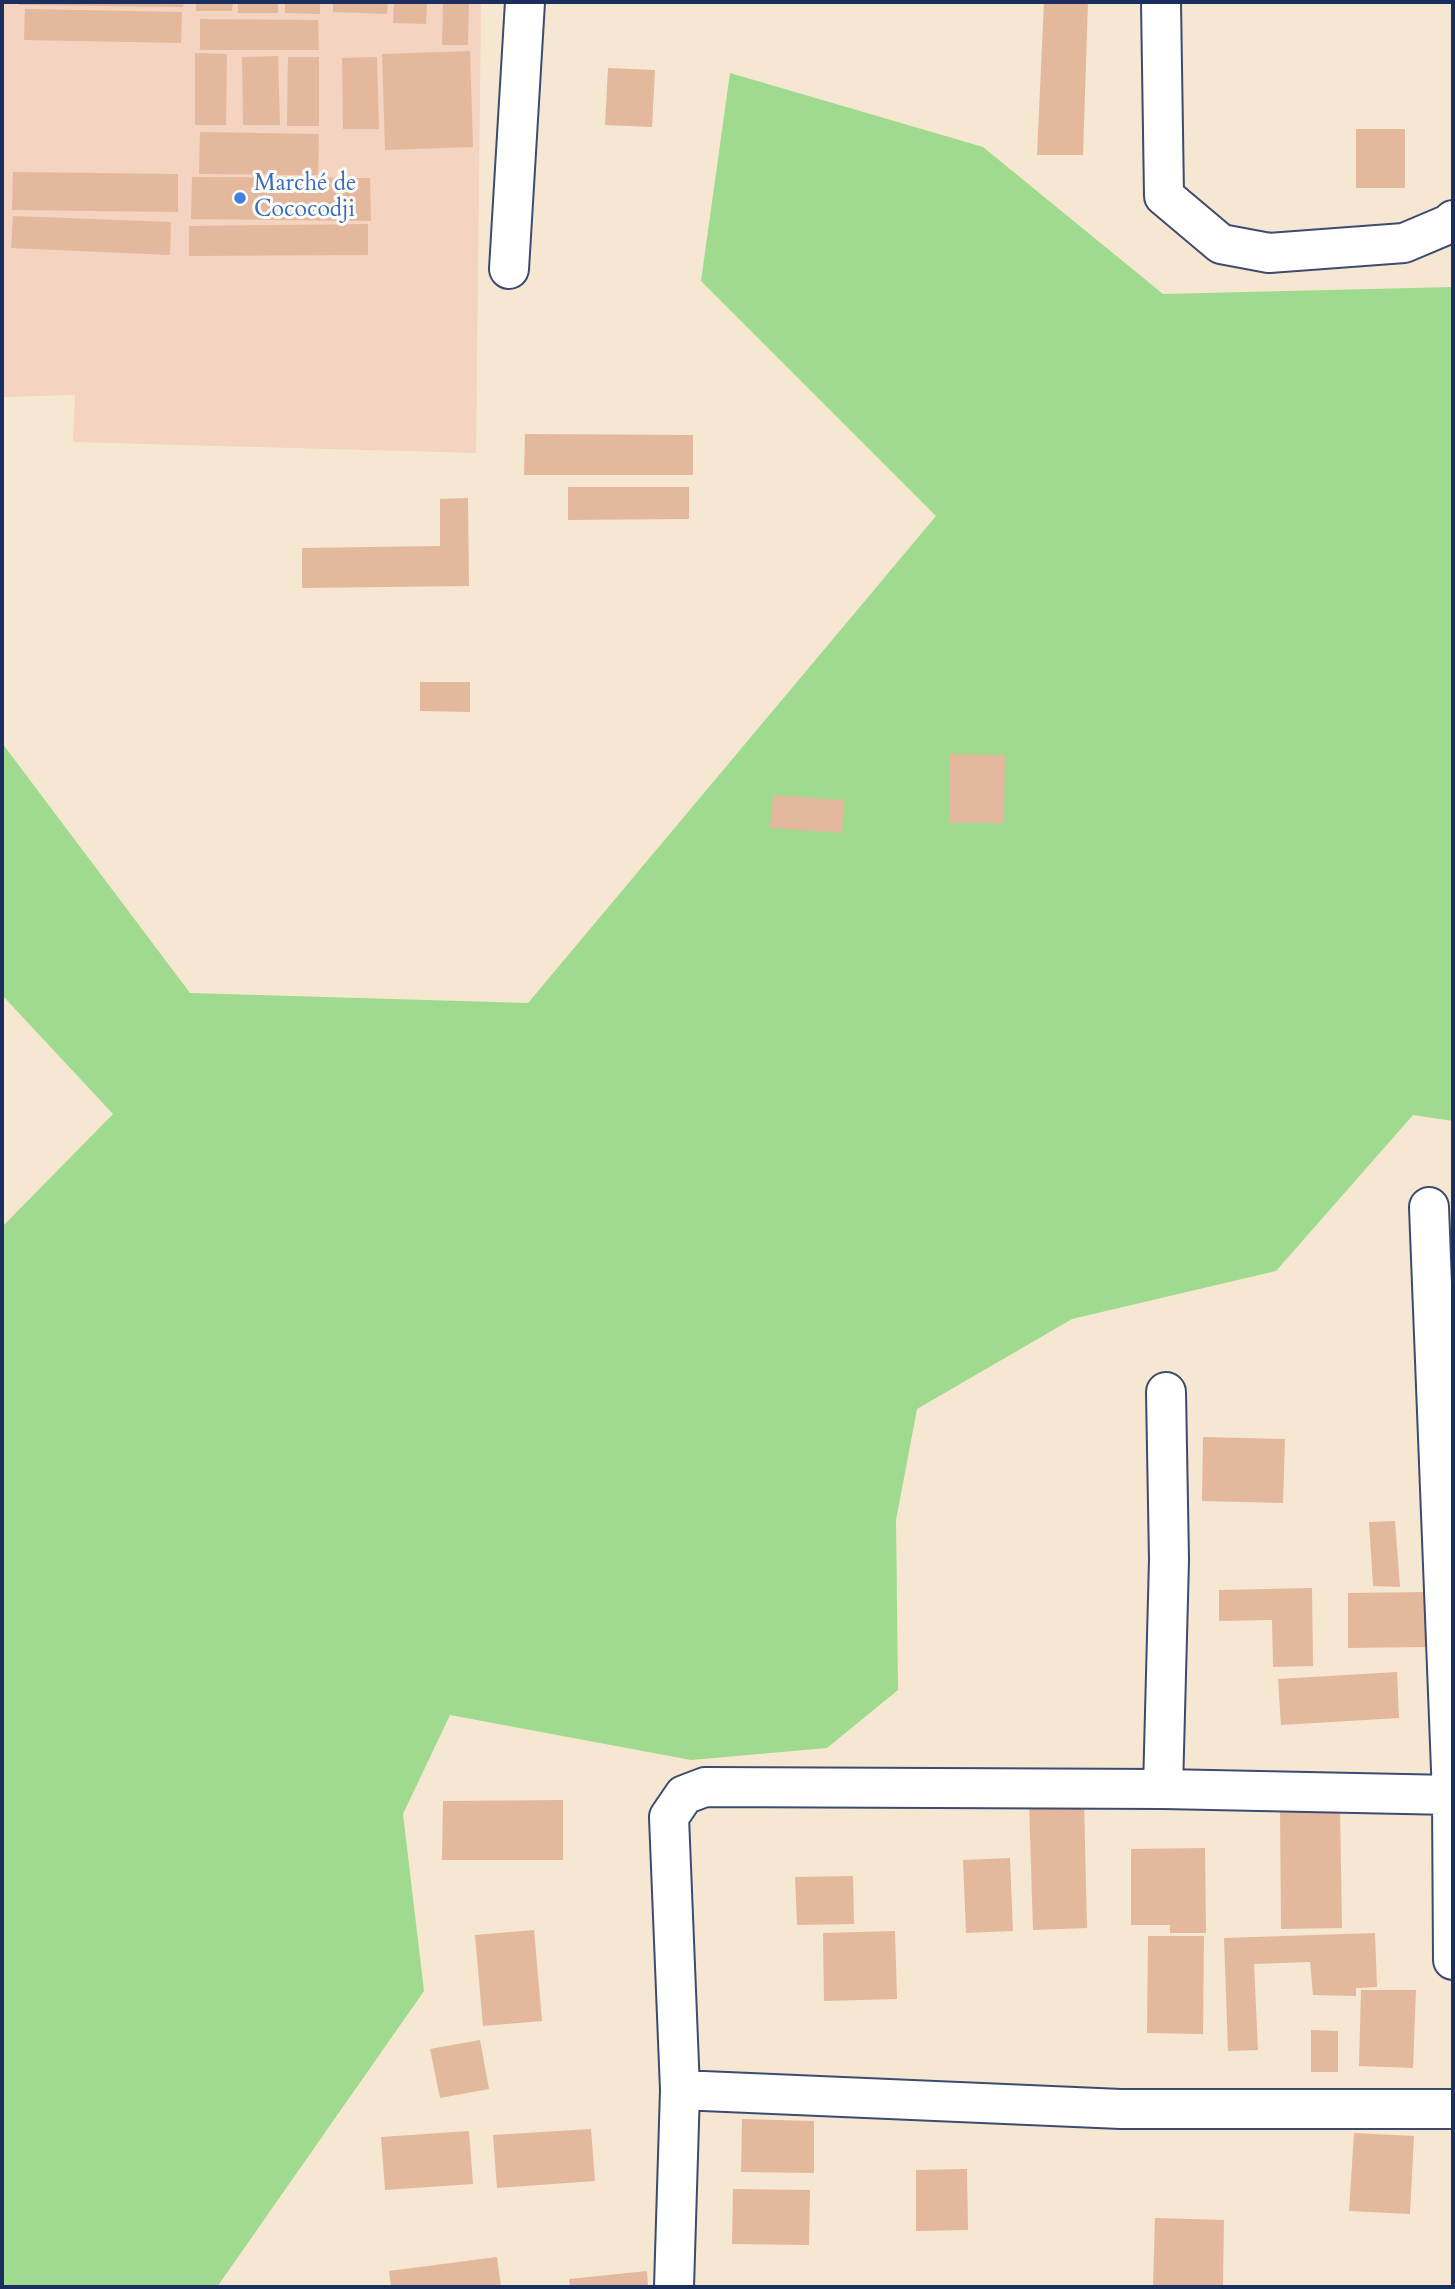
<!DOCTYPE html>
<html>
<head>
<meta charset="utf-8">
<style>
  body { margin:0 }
  #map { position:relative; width:1455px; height:2289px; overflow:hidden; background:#f6e7d2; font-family:Cardo,serif }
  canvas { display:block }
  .frame { position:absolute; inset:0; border:4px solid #1b2f5e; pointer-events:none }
</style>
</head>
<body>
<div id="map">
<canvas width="1455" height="2289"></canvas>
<div class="frame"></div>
</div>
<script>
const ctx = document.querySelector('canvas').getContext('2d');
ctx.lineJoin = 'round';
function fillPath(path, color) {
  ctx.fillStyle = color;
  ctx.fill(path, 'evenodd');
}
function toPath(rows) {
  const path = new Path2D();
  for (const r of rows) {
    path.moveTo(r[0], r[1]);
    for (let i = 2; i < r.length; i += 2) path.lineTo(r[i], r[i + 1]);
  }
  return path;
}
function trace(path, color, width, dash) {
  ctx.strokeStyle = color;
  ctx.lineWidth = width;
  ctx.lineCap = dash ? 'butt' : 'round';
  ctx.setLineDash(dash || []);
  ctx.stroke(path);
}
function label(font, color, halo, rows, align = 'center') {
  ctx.font = font + ' Cardo,serif';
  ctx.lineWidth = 6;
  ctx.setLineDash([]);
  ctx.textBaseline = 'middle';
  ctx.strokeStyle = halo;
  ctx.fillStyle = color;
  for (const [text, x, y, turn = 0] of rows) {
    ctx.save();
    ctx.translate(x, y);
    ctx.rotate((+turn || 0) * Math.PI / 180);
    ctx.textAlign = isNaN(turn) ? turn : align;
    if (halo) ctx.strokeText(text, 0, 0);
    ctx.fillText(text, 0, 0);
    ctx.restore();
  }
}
const built = toPath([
  [2,2,481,2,476,453,73,442,75,395,2,397]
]);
const green = toPath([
  [730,73,983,147,1163,294,1453,287,1453,1121,1413,1115,1276,1271,1072,1319,917,1409,896,1520,898,1690,827,1748,691,1760,450,1715,403,1814,424,1991,217,2287,2,2287,2,1227,113,1114,2,995,2,743,190,993,528,1003,936,516,701,281]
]);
const building = toPath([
  [19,2,184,2,183,7,19,5],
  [196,2,233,2,232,11,196,11],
  [238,2,278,2,278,13,238,13],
  [285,2,320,2,320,14,285,13],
  [333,2,388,2,387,14,333,12],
  [394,2,427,2,426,24,393,23],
  [443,2,469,2,468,45,442,45],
  [1044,2,1088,2,1083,155,1037,155],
  [25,9,182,12,181,43,24,40],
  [200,19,318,20,319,50,200,50],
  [470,51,473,147,385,150,382,54],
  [195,53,227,54,226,125,195,125],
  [278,56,280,125,243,125,242,57],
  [288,57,319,57,319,126,287,126],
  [377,57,379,129,343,129,342,58],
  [608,68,655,70,652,127,605,125],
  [1356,129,1405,129,1405,188,1356,188],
  [200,132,319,134,318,175,199,174],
  [13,172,178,174,178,212,12,210],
  [192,177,370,178,371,221,191,219],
  [13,216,171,222,170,255,11,248],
  [368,224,368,255,189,256,189,226],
  [525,434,693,435,693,475,524,475],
  [568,487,689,487,689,519,568,520],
  [468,498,469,586,302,588,302,548,440,546,440,499],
  [420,682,470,682,470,712,420,711],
  [950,754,1005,755,1004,823,949,823],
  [773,795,844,800,842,833,770,828],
  [1203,1437,1285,1439,1283,1503,1202,1501],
  [1395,1521,1400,1587,1373,1586,1369,1522],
  [1312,1588,1313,1666,1273,1667,1272,1620,1219,1621,1219,1590],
  [1425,1592,1427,1647,1348,1648,1348,1593],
  [1397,1672,1399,1718,1281,1725,1278,1679],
  [563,1800,563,1860,442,1860,443,1801],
  [1084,1800,1087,1928,1033,1930,1029,1802],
  [1340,1807,1342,1928,1281,1929,1280,1808],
  [1205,1848,1206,1933,1170,1933,1170,1925,1131,1925,1131,1849],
  [1010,1858,1013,1931,966,1933,963,1860],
  [853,1876,854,1924,797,1925,795,1877],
  [534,1930,542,2021,483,2026,475,1935],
  [895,1931,897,1999,824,2001,823,1933],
  [1375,1933,1377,1987,1356,1988,1356,1996,1313,1995,1310,1962,1254,1964,1258,2050,1228,2051,1224,1938],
  [1148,1936,1204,1936,1203,2034,1147,2033],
  [1361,1990,1416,1990,1413,2068,1359,2066],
  [1311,2030,1338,2031,1338,2072,1311,2072],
  [480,2040,489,2089,440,2098,430,2049],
  [742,2119,814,2121,814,2173,741,2172],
  [591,2129,595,2181,497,2188,493,2135],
  [469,2131,473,2184,385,2190,381,2137],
  [1354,2133,1414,2136,1410,2214,1349,2211],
  [967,2169,968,2230,916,2231,916,2170],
  [733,2189,810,2190,809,2245,732,2244],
  [1155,2218,1224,2220,1223,2287,1153,2287],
  [497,2257,501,2287,391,2287,389,2271],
  [647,2271,648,2287,570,2287,569,2279]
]);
const minor = toPath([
  [1161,2,1164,196,1221,244,1269,253,1404,243,1449,224,1453,220],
  [509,269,525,2],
  [1429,1207,1452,1795,1453,1960],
  [1163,1789,1169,1560,1166,1392],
  [680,2090,1121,2109,1453,2109],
  [674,2287,680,2090,669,1817,684,1795,705,1787,1163,1789,1452,1795]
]);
const markers = [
  [240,198,7,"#3f7fe0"]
];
const shopNames = [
  ["Marché de",254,185],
  ["Cococodji",254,211]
];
fillPath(built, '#f4d3c0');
fillPath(green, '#9fda8e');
fillPath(building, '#e3b89d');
trace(minor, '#3c4b6f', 42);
trace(minor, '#fff', 38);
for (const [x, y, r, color] of markers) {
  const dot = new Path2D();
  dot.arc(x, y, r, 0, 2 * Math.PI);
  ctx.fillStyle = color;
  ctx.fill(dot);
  trace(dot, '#fdfcf7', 2.5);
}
label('23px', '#366cbe', '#fdfcf7', shopNames, 'left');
</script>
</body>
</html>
